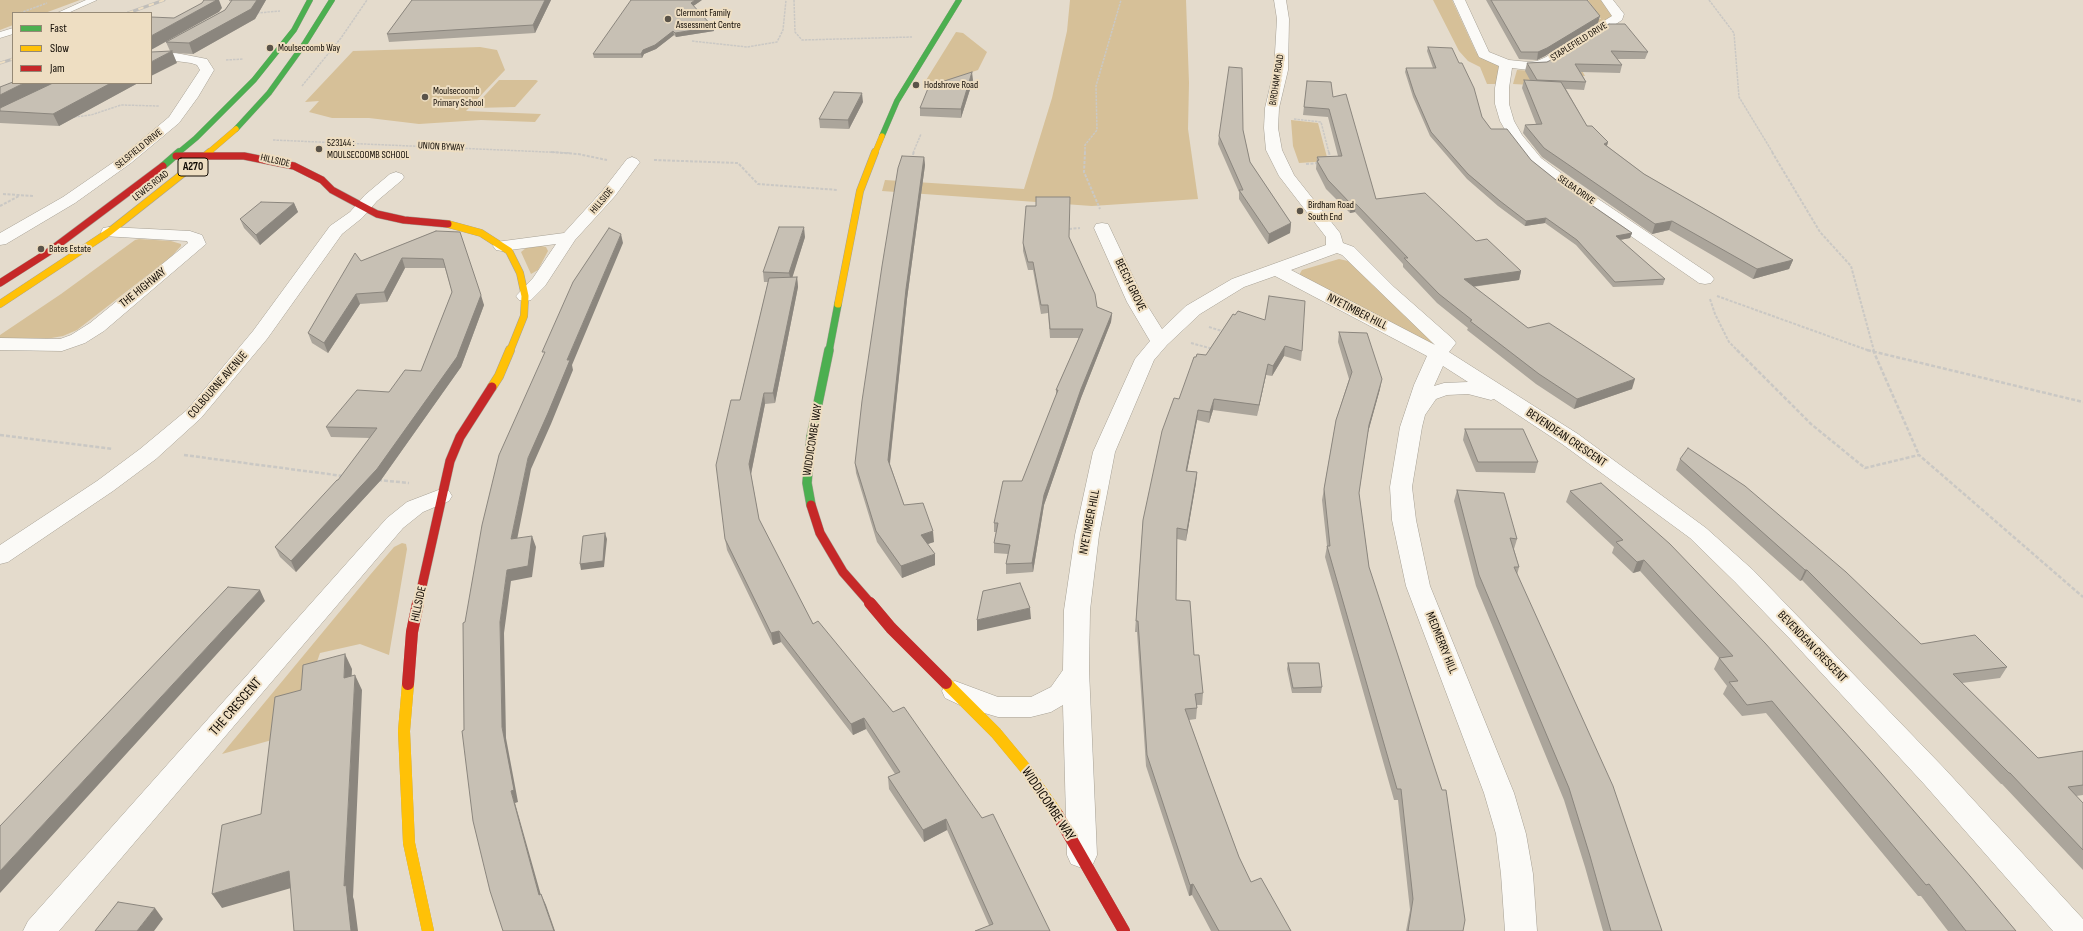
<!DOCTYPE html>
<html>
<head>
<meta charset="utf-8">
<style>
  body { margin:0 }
  #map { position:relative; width:2083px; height:931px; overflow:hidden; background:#e4dbcc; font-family:"Sofia Sans Condensed",sans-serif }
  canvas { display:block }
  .legend { position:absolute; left:12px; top:12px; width:140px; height:72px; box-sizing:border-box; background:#eedec2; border:1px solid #958976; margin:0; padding:5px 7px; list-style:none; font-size:12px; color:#100a03 }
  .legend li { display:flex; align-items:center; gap:8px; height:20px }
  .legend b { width:20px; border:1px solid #958976 }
</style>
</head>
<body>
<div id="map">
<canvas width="2083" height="931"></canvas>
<ul class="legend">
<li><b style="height:5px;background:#4caf50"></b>Fast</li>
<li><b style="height:5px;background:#ffc107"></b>Slow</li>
<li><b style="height:5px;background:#c62828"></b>Jam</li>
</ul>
</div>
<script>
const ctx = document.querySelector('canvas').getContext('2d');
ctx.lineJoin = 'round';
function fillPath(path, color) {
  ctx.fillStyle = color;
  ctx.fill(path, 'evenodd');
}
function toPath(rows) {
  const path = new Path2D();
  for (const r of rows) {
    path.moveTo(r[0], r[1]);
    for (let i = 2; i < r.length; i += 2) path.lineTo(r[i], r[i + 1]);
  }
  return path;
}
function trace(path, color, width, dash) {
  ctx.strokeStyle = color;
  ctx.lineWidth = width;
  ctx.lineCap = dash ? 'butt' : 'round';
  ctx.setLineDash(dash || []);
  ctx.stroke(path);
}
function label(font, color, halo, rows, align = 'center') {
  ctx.font = font + ' "Sofia Sans Condensed",sans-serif';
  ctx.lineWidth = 4;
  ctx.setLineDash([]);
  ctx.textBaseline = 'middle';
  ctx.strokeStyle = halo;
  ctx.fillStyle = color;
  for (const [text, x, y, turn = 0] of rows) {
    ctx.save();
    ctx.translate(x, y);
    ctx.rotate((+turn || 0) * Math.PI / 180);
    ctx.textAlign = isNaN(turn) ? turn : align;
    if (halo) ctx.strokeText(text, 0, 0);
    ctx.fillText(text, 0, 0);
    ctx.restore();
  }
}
const green = toPath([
  [0,0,80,0,45,13,13,13,13,25,0,30],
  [1070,0,1186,0,1189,83,1188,129,1198,199,1092,206,882,191,885,180,1024,189,1052,98,1067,31],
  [1433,0,1452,0,1476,52,1482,58,1500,65,1496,84,1487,84,1480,67,1468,61,1459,51],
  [1588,0,1603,0,1615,16,1605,23,1543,18,1601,19],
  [956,32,963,33,987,52,978,70,933,85,923,85],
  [480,47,497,50,505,70,466,111,541,114,535,122,481,120,419,124,369,118,332,118,309,112,319,101,305,102,353,51],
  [1575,58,1585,76,1575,75,1550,86,1513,84,1517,70,1535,71],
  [499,80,536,80,538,81,515,107,475,108,474,107],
  [1291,120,1318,123,1328,161,1299,163,1293,146],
  [139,239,171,241,181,244,181,246,171,257,77,330,63,336,46,339,0,338,0,335,61,294,135,240],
  [541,246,546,247,548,251,538,270,531,274,521,252,526,248],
  [1339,259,1348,261,1434,343,1431,344,1299,275,1302,270],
  [402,543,406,544,407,549,389,655,360,644,320,653,311,679,279,738,222,754,370,575,394,547]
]);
const pathFar2 = toPath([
  [794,0,795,32,802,40,912,37],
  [1709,0,1734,33,1739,97,1773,153],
  [20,13,47,3],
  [257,13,280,11],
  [692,41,747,47,777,42,783,30,786,0],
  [226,60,243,59],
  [302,86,341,38,367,0],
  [74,117,91,115,121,105,159,106],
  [1294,119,1321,122,1329,153],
  [273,140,570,153],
  [913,153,921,134],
  [1085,153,1085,145,1097,130,1096,86,1121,0]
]);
const pathFar1 = toPath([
  [551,152,578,154,607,160],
  [1085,152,1084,172,1100,209],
  [1329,152,1330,158],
  [1772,152,1820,232,1851,266,1874,351],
  [911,159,914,152],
  [654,160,738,163,758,184,838,190],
  [1306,164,1319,163],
  [3,194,33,196],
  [0,206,19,196],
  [1069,229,1080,228],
  [1717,296,1870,351],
  [1710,299,1715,314,1729,342,1738,351],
  [1209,327,1225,332],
  [1191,343,1213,349]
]);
const path = toPath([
  [1737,350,1811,424,1865,468,1919,455,2083,597],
  [1867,350,2083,402],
  [1873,350,1919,455],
  [0,435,113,449],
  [184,455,343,476],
  [378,480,409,483]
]);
const lane = toPath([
  [86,0,97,0,68,13,57,13,86,0],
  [13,28,13,34,0,38,0,32,13,28]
]);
const street = toPath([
  [1274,0,1286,0,1289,19,1288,70,1279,108,1278,128,1282,150,1294,175,1340,233,1343,243,1354,247,1394,287,1453,339,1456,343,1449,352,1578,434,1706,528,1753,570,1944,768,2083,919,2083,931,2053,931,1924,784,1791,640,1735,582,1690,538,1562,444,1494,399,1491,400,1468,394,1447,395,1436,399,1425,415,1422,427,1412,487,1416,520,1430,586,1514,793,1526,834,1533,874,1537,931,1505,931,1501,874,1496,834,1484,793,1406,586,1392,520,1390,487,1400,427,1414,385,1427,356,1275,276,1244,287,1200,314,1167,345,1154,360,1115,452,1099,535,1090,610,1089,670,1097,855,1093,864,1082,868,1071,864,1067,855,1063,705,1051,712,1031,717,998,717,964,707,945,698,942,691,945,684,955,681,998,697,1031,697,1051,687,1063,670,1064,610,1075,535,1093,452,1135,359,1150,341,1127,302,1094,228,1096,224,1102,223,1108,224,1110,228,1145,302,1162,329,1186,306,1232,279,1326,245,1326,237,1279,176,1266,150,1264,128,1265,108,1274,70,1277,19,1274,0],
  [1337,253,1342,255,1435,345,1291,270,1337,253],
  [1443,366,1468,382,1444,383,1434,386,1443,366],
  [1453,0,1465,0,1489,52,1509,60,1529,62,1537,61,1546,57,1612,16,1601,0,1613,0,1624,14,1622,20,1556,63,1545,68,1529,70,1512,68,1509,88,1509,104,1514,121,1522,135,1541,158,1573,182,1711,275,1714,279,1711,283,1705,284,1699,283,1561,188,1531,164,1511,140,1500,121,1495,104,1495,88,1499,66,1479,57,1453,0],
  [176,53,207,59,214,70,198,97,179,123,131,163,75,203,6,244,0,245,0,233,63,197,121,157,169,117,200,70,197,65,191,63,176,61,151,62,151,54,176,53],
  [632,157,637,159,640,162,615,196,575,240,545,286,531,300,525,301,519,300,516,296,533,278,556,244,502,251,496,250,493,246,496,242,564,233,603,190,627,159,632,157],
  [396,172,402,174,404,177,402,180,377,201,362,218,342,234,267,339,201,418,156,459,113,491,8,562,0,564,0,545,97,481,140,449,187,410,253,331,330,226,350,212,365,195,390,174,396,172],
  [109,227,190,231,202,235,206,244,104,331,85,343,62,351,0,350,0,338,60,339,71,335,90,323,188,243,187,241,103,236,101,232,103,228,109,227],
  [441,489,449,491,452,496,449,501,423,512,403,528,59,931,23,931,28,921,387,518,407,502,441,489]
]);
const fastFar2 = toPath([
  [236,129,269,93,305,43,332,0],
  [882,136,897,101,959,0],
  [178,153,196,138,254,80,294,30,310,0]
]);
const fastFar1 = toPath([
  [163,166,179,152],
  [829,351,838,304]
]);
const fast = toPath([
  [811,505,807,483,811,437,829,350]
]);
const slowFar3 = toPath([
  [208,153,236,129],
  [875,153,882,136]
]);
const slowFar2 = toPath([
  [448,224,481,233,509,251,520,273,525,296,524,316,510,351],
  [0,304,109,232,210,152],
  [838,304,860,191,875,152]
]);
const slowFar1 = toPath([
  [492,387,499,376,510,350]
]);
const slow = toPath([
  [946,683,996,733,1025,768,1057,814],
  [408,684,404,731,409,843,428,931]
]);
const jamFar2 = toPath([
  [176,156,244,156,294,166,322,180,332,190,377,214,404,220,448,224],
  [0,283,47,253,163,166]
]);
const jamFar1 = toPath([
  [811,505,820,533,843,572,871,604],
  [418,604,450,461,460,437,492,387]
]);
const jam = toPath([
  [870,603,891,628,946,683],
  [408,684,412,632,418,603],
  [1057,814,1124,931]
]);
const rail = toPath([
  [128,13,164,0],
  [0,63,13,59]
]);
const wall = toPath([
  [229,0,266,0,255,19,193,54,172,53,177,63,170,51,166,42,225,10,231,1,229,1],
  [412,0,551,0,535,33,389,42,387,34],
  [702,0,693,6,713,27,714,31,676,37,674,35,656,49,644,54,642,58,594,58,593,54],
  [1486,0,1587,0,1598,23,1545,56,1537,60,1519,59],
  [1609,24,1648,52,1645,59,1617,59,1622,65,1620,73,1581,72,1586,82,1584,90,1566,89,1587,126,1608,142,1607,146,1644,174,1793,260,1789,269,1753,279,1669,230,1652,234,1542,157,1523,133,1525,125,1536,124,1522,88,1524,80,1530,80,1525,71,1527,63,1547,62,1559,56],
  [1428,47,1491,129,1561,184,1632,233,1630,238,1620,240,1665,279,1663,285,1613,287,1576,245,1545,223,1525,226,1498,206,1467,179,1430,136,1413,97,1405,72,1406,68,1433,68,1427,51],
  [973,80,961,118,920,116,920,108],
  [1307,81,1333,97,1376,199,1476,241,1521,271,1519,280,1473,287,1528,328,1632,389,1574,409,1536,384,1467,330,1468,328,1437,303,1403,267,1403,264,1355,212,1350,213,1326,189,1316,169,1317,157,1338,156,1328,117,1303,115],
  [138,83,59,126,0,123,0,87],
  [863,102,849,129,820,128,819,119],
  [1243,130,1250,162,1291,223,1290,233,1268,244,1239,199,1239,192,1218,144,1219,136],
  [924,157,925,165,907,299,890,464,904,505,934,542,927,544,935,565,902,578,877,542,856,473,855,463],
  [294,203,298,212,260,245,244,228,240,219],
  [436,231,484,305,461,367,381,480,296,572,280,557,275,547,338,480,370,438,331,437,326,427,389,392,421,371,452,292,445,268,405,268,387,302,360,304,328,353,312,343,308,333,361,261],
  [805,237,792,277,797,277,798,287,775,403,765,404,751,474,759,520,813,624,1050,931,989,925,947,830,924,842,889,789,888,777,895,774,866,729,853,735,781,642,773,645,727,550,725,539,740,400,768,282,764,282,763,272],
  [1069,237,1097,307,1112,313,1111,322,1081,398,1044,505,1033,572,1006,574,1006,564,1008,554,994,553,994,543,996,532,994,532,994,523,1022,481,1056,396,1056,390,1079,338,1050,338,1048,313,1041,314,1033,270,1028,270,1023,251,1023,243],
  [1233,314,1302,351,1301,361,1284,356,1272,376,1266,375,1257,416,1213,410,1209,423,1197,420,1187,471,1197,472,1196,483,1186,541,1177,539,1176,600,1194,655,1203,693,1202,705,1197,705,1197,708,1196,719,1189,720,1208,773,1239,857,1251,882,1291,931,1211,931,1192,895,1189,896,1146,766,1137,632,1135,632,1143,520,1179,399,1196,357,1206,355],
  [1339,332,1380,389,1368,432,1359,493,1369,567,1463,931,1406,931,1410,910,1398,800,1394,800,1325,557,1327,546,1322,500,1336,420,1349,379,1338,342],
  [1465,429,1538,462,1535,473,1476,472,1463,440],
  [1680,459,1921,644,2007,667,2000,678,1962,683,2038,758,2083,751,2083,795,2076,796,2083,803,2083,870,2002,784,2001,784,1802,580,1800,581,1676,470],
  [1601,483,2016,931,1948,931,1921,896,1918,896,1766,713,1742,716,1723,694,1727,686,1714,669,1719,658,1640,571,1633,573,1612,553,1614,547,1566,502,1570,491],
  [1457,490,1517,539,1514,549,1519,567,1517,575,1662,931,1603,931,1585,867,1564,800,1476,586,1454,501],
  [1288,663,1322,687,1321,693,1292,693,1287,669]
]);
const shadedWall = toPath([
  [216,0,219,0,222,8,219,12,151,50,151,36],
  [257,0,266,0,255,19,193,54,189,43],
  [545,0,551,0,535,33,533,25],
  [695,0,702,0,692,7,691,3],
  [1600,16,1598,23,1545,56,1537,60,1538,52],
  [713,27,714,31,676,37,675,33],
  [673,31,674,35,656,49,644,54,642,58,641,54,643,50],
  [172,51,177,63,151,76,151,62],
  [972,72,973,80,961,118,961,109],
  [24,83,55,83,0,109,0,95],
  [111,83,138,83,59,126,53,114],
  [862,93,863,102,849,129,848,120],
  [1608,142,1605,151,1604,144],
  [924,157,925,165,907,299,889,470,888,460,906,289],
  [294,203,298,212,260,245,256,235],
  [1351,204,1356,204,1355,212,1350,213],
  [1546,218,1545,223,1525,226,1526,221],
  [1672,221,1669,230,1652,234,1655,224],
  [1291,223,1290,233,1268,244,1269,234],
  [804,227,805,237,791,282,789,273],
  [1632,233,1630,238,1614,241,1616,236],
  [621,234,623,243,572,365,573,370,551,424,531,469,515,550,511,539,528,458,567,360],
  [402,258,405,268,387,302,384,292],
  [1793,260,1789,269,1753,279,1757,269],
  [1521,271,1519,280,1462,288,1464,279],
  [797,277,798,287,775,403,773,393],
  [356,294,360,304,328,353,324,343],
  [481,295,484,305,461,367,381,480,296,572,291,561],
  [1112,313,1111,322,1081,398,1044,505,1033,572,1032,563,1044,495,1081,389],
  [1285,346,1284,356,1272,376,1273,366],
  [1268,364,1266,375,1257,416,1259,405],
  [1382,379,1380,389,1367,436,1369,425],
  [1635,379,1632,389,1574,409,1577,399],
  [764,393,765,404,751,474,749,464],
  [1214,399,1213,410,1209,423,1210,412],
  [1198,410,1197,420,1185,481,1186,471],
  [1197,472,1196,483,1186,541,1187,530],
  [933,531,934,542,922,546,921,535],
  [605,533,607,539,604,567,581,570,580,564],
  [532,536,536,547,532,577,511,581,504,633,506,738,518,802,515,803,544,906,539,895,511,791,502,727,500,622,507,570],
  [935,554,935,565,902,578,901,566],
  [1644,560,1640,571,1633,573,1637,562],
  [1805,570,1807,570,1802,580,1800,581],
  [260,590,265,601,0,893,0,871],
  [1030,608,1031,619,977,631,977,620],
  [779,631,781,642,773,645,771,633],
  [345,654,352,669,351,692,344,678],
  [355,675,362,690,353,897,354,900,358,931,351,931,344,886],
  [864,718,866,729,853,735,851,724],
  [946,819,947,830,924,842,923,830],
  [289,871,298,886,222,908,212,894],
  [1193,884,1192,895,1189,896,1190,885],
  [541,894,546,905,555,931,554,931],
  [155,908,163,919,154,931,137,931]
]);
const building = toPath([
  [204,0,216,0,215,1,151,36,151,17,174,18,202,3,204,0],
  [232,0,257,0,251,9,189,43,166,42,225,10,232,0],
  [412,0,545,0,533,25,387,34,412,0],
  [631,0,695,0,691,3,713,27,675,33,673,31,655,45,643,50,641,54,593,54,631,0],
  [1491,0,1587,0,1600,16,1547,48,1538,52,1521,52,1491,0],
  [1609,24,1625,24,1648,52,1611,51,1622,65,1575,64,1586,82,1537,80,1527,63,1547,62,1559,56,1609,24],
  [1428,47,1452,48,1459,63,1462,63,1474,88,1482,117,1491,129,1507,129,1531,160,1561,184,1632,233,1616,236,1665,279,1615,282,1577,240,1546,218,1526,221,1500,201,1468,174,1431,132,1414,93,1406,68,1436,68,1428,47],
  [172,51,151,62,151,52,172,51],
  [1229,67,1242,68,1243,130,1250,162,1291,223,1269,234,1239,190,1243,190,1219,136,1229,67],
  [972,72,961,109,920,108,929,86,972,72],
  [1524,80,1561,82,1587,126,1592,126,1608,142,1604,144,1644,174,1793,260,1757,269,1672,221,1655,224,1544,148,1525,125,1542,124,1524,80],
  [1307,81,1331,82,1333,97,1346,94,1376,199,1425,193,1476,241,1487,239,1521,271,1464,279,1528,328,1549,323,1635,379,1577,399,1539,374,1470,321,1472,320,1439,294,1404,258,1408,258,1356,204,1351,204,1328,180,1317,161,1319,160,1317,157,1342,156,1329,109,1304,107,1307,81],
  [13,82,13,83,24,83,0,95,0,87,13,82],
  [53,83,111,83,53,114,0,111,0,108,53,83],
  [834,92,862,93,848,120,819,119,834,92],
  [902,156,924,157,906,289,888,460,904,505,923,503,933,531,921,535,935,554,901,566,876,531,855,463,862,401,882,266,898,168,902,156],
  [1036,197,1070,197,1069,237,1095,294,1097,307,1112,313,1081,389,1044,495,1032,563,1006,564,1010,545,994,543,998,523,994,523,1003,481,1022,481,1058,390,1056,390,1083,329,1050,329,1048,305,1041,305,1033,262,1028,262,1023,243,1026,206,1036,206,1036,197],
  [261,202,294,203,256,235,240,219,261,202],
  [779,227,804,227,789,273,763,272,779,227],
  [609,228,621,234,567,360,570,360,548,413,528,458,511,539,532,536,528,566,507,570,500,622,502,727,514,790,511,791,539,895,541,894,554,931,503,931,490,891,473,821,462,731,464,730,463,623,465,622,482,525,499,455,545,352,542,352,573,282,609,228],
  [436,231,460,232,481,295,457,357,377,469,291,561,275,547,337,480,338,480,377,428,326,427,357,390,389,392,405,370,421,371,452,292,443,259,402,258,384,292,356,294,324,343,308,333,355,253,361,261,436,231],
  [797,277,773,393,764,393,749,464,759,519,813,624,818,621,893,712,904,707,982,818,993,814,1050,931,975,931,993,924,946,819,923,830,888,777,900,772,864,718,851,724,779,631,771,633,725,539,716,465,731,400,740,400,769,278,797,277],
  [1269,296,1305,301,1302,351,1285,346,1273,366,1268,364,1259,405,1214,399,1210,412,1198,410,1186,471,1197,472,1187,530,1177,528,1176,600,1190,601,1194,655,1199,655,1203,693,1195,694,1197,708,1185,709,1208,773,1239,857,1251,882,1261,878,1291,931,1219,931,1193,884,1190,885,1147,755,1138,621,1136,621,1143,520,1162,431,1174,398,1179,399,1194,357,1196,357,1197,354,1206,355,1233,314,1235,315,1238,311,1265,320,1269,296],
  [1339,332,1367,333,1382,379,1369,425,1359,493,1369,567,1442,790,1446,790,1465,920,1463,931,1408,931,1413,899,1401,789,1397,789,1327,546,1330,546,1324,489,1336,420,1352,372,1339,332],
  [1465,429,1523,429,1538,462,1478,462,1465,429],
  [1688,448,1745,486,1846,572,1921,644,1975,635,2007,667,1953,674,2038,758,2083,751,2083,785,2068,787,2083,803,2083,850,2010,773,2009,773,1807,570,1805,570,1680,459,1688,448],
  [1601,483,1670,544,1765,643,1869,759,1970,876,2016,931,1966,931,1929,884,1926,885,1772,701,1747,705,1729,682,1738,681,1719,658,1733,656,1644,560,1637,562,1616,542,1623,540,1570,491,1601,483],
  [1457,490,1504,493,1517,539,1510,538,1519,567,1514,567,1613,786,1662,931,1611,931,1590,856,1569,788,1479,575,1457,490],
  [605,533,603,561,580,564,583,536,605,533],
  [1020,583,1030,608,977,620,983,591,1020,583],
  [228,587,260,590,0,871,0,826,228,587],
  [345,654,344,678,355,675,344,886,346,885,351,931,294,931,289,871,212,894,222,825,261,814,275,697,301,690,303,665,345,654],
  [1288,663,1319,663,1322,687,1293,688,1288,663],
  [118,902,155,908,137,931,95,931,118,902]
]);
const markers = [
  [668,19,4,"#5a5349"],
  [270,48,4,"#5a5349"],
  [916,85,4,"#5a5349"],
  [425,97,4,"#5a5349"],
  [319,149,4,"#5a5349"],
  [1300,211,4,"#5a5349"],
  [41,249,4,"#5a5349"]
];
const farPoinames = [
  ["Clermont Family",676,13],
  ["Assessment Centre",676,25],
  ["Moulsecoomb Way",278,48],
  ["Hodshrove Road",924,85],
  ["Moulsecoomb",433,91],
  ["Primary School",433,103],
  ["523144 :",327,143],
  ["MOULSECOOMB SCHOOL",327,155],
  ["Birdham Road",1308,205],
  ["South End",1308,217],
  ["Bates Estate",49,249]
];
const farStreetnames = [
  ["STAPLEFIELD DRIVE",1579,42,-32],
  ["BIRDHAM ROAD",1277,80,-81],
  ["UNION BYWAY",441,147,3],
  ["SELSFIELD DRIVE",139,149,-39],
  ["HILLSIDE",275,161,13],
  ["LEWES ROAD",151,186,-38],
  ["SELBA DRIVE",1576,190,35],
  ["HILLSIDE",602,201,-50]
];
const shields = [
  [193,167,30]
];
const shieldNames = [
  ["A270",193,167]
];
const streetNames = [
  ["BEECH GROVE",1130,285,64],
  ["THE HIGHWAY",143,288,-39],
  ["NYETIMBER HILL",1357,312,27],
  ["COLBOURNE AVENUE",218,385,-49],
  ["BEVENDEAN CRESCENT",1566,438,34],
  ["WIDDICOMBE WAY",813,440,-81],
  ["NYETIMBER HILL",1090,522,-79],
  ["HILLSIDE",419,604,-78],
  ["MEDMERRY HILL",1441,643,68],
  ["BEVENDEAN CRESCENT",1812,647,46]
];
const nearStreetnames = [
  ["THE CRESCENT",236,707,-49],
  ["WIDDICOMBE WAY",1048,804,56]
];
fillPath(green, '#d6c098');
trace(lane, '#a6a094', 1);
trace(street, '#a6a094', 1);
trace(fastFar2, '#a6a094', 6);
trace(fastFar1, '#a6a094', 8);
trace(fast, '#a6a094', 10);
trace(slowFar3, '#a6a094', 6);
trace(slowFar2, '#a6a094', 8);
trace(slowFar1, '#a6a094', 10);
trace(slow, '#a6a094', 12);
trace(jamFar2, '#a6a094', 8);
trace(jamFar1, '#a6a094', 10);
trace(jam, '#a6a094', 12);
trace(pathFar2, '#cac8c4', 1.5, [2.5, 1]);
trace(pathFar1, '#cac8c4', 2, [3, 1.5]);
trace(path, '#cac8c4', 2.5, [4, 2]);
fillPath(lane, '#fbfaf7');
fillPath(street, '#fbfaf7');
trace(fastFar2, '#4caf50', 5.5);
trace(fastFar1, '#4caf50', 7);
trace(fast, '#4caf50', 9);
trace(slowFar3, '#ffc107', 5.5);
trace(slowFar2, '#ffc107', 7);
trace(slowFar1, '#ffc107', 9);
trace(slow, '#ffc107', 12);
trace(jamFar2, '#c62828', 7);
trace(jamFar1, '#c62828', 9);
trace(jam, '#c62828', 12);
trace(rail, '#c0beba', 3);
trace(rail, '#eedec2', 2, [5.5]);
fillPath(wall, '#aba59b');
fillPath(shadedWall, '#8b867e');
fillPath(building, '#c7c0b4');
trace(building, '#8b867e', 1);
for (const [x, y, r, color] of markers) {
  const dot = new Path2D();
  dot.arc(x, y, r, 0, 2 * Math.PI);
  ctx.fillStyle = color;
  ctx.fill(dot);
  trace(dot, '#eedec2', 1.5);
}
label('10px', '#100a03', '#eedec2', farPoinames, 'left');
label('10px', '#100a03', '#eedec2', farStreetnames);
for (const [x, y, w] of shields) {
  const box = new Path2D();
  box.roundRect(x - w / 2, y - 9, w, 18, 3);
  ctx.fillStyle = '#eedec2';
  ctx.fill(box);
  trace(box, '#100a03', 1);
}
label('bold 11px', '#100a03', null, shieldNames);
label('12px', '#100a03', '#eedec2', streetNames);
label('14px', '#100a03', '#eedec2', nearStreetnames);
</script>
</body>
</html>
